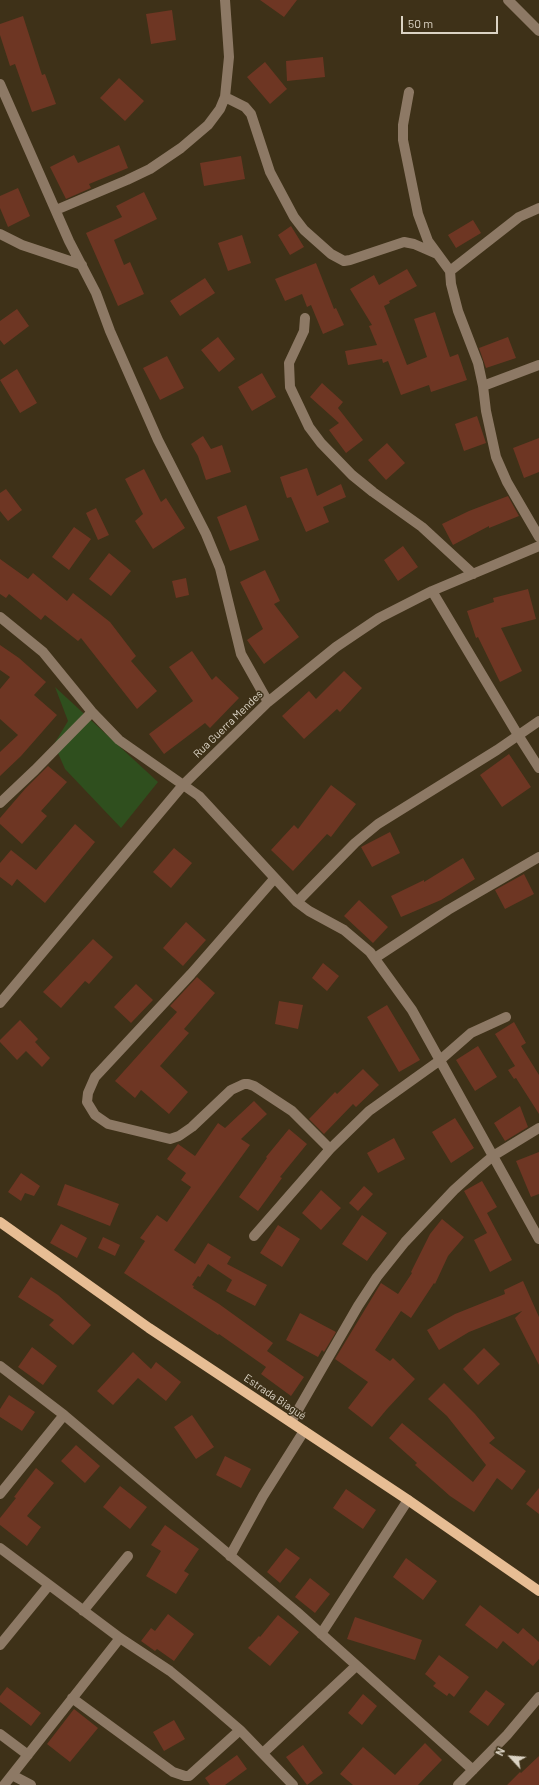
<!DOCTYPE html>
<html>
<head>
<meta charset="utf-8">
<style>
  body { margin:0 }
  #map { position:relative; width:539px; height:1785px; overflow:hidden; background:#3e3118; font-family:Barlow,sans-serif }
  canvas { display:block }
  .north { position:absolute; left:491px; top:1737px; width:40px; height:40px; -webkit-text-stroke:3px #3e3118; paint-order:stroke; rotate:296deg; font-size:11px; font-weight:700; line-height:16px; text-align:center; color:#dbd3c4 }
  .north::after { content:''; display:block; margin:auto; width:14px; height:18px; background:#dbd3c4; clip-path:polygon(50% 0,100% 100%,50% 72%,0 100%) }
  .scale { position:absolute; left:401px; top:16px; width:97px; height:18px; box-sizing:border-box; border:2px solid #dbd3c4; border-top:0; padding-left:5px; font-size:12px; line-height:14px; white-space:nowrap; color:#dbd3c4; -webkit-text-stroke:3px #3e3118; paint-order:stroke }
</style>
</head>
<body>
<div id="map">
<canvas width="539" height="1785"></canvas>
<div class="north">N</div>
<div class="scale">50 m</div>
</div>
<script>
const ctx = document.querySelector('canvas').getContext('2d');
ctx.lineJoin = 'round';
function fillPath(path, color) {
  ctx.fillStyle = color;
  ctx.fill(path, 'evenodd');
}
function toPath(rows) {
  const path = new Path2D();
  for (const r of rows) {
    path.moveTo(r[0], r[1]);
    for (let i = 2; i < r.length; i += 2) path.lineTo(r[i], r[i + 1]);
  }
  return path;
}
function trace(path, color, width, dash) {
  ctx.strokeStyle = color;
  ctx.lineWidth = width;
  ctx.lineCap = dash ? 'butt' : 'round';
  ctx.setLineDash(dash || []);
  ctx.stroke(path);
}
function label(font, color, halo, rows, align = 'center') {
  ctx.font = font + ' Barlow,sans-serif';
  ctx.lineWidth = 3;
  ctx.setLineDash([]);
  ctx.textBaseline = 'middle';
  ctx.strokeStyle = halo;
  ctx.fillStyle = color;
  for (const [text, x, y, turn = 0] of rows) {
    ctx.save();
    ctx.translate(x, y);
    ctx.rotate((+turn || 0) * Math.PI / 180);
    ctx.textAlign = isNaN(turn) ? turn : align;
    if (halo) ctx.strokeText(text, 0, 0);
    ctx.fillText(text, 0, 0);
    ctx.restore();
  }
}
const green = toPath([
  [55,687,158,782,121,828,65,769,54,744,68,721]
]);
const building = toPath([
  [260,0,297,0,284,17],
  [172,10,176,40,151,44,146,14],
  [23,16,42,75,45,74,56,104,32,112,15,64,10,66,0,35,0,24],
  [323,57,325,77,287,81,286,61],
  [265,62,287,89,270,104,247,77],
  [119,78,144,101,125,121,100,98],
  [119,145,128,168,89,184,91,188,66,199,50,167,74,155,78,163],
  [241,156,245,179,204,186,200,163],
  [18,188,30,216,8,227,0,208,0,196],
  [144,192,157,219,114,240,124,265,130,262,144,294,118,306,86,233,122,217,116,206],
  [473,220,481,233,456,248,448,235],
  [291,226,304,247,290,255,278,235],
  [242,235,251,263,228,271,218,243],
  [316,263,334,309,336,308,344,325,323,334,311,305,307,307,302,294,285,301,275,279],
  [407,269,417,286,389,301,390,303,384,306,407,365,427,357,414,319,435,312,450,357,458,354,467,380,431,392,429,385,401,395,388,361,383,363,382,359,348,365,345,351,377,345,369,326,372,325,350,289,374,275,379,285],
  [205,278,215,293,180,316,170,301],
  [17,309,29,326,4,345,0,340,0,321],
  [218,337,235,359,219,372,201,350],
  [508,337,516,358,486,368,479,348],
  [167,356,184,388,160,400,143,368],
  [17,369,37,403,20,413,0,380],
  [262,373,276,397,252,411,238,387],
  [322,383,343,402,338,408,363,440,346,453,329,430,339,423,310,397],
  [477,416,486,443,464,451,455,424],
  [203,436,211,449,222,445,231,472,206,480,198,456,191,444],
  [539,438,539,472,524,478,513,448],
  [387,443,405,463,386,480,368,460],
  [307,468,317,496,341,484,346,497,323,507,329,522,306,532,291,497,287,498,280,477],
  [144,469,161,502,166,498,185,528,153,549,135,521,143,514,125,479],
  [6,489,22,510,8,521,0,511,0,493],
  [508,496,519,516,489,528,489,526,453,545,442,524,469,511],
  [246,505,259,540,230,551,217,517],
  [96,508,109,535,98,540,86,513],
  [74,527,91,539,69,570,52,557],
  [403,546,418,567,398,581,384,560],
  [109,553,131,571,111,596,89,579],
  [0,559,28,579,33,573,67,601,73,593,110,622,136,656,131,661,157,691,137,709,81,638,78,641,45,615,41,620,9,594,6,598,0,594],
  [265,570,280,601,274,604,299,637,264,664,247,640,263,629,240,582],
  [186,578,189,595,176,598,172,581],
  [528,589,536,619,501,628,522,671,500,682,478,637,476,638,467,611,494,602,493,598],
  [0,645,19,658,46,682,34,695,57,715,21,756,0,776,0,752,18,735,0,719,0,689,10,677,0,670],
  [192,651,212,680,216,676,239,698,210,728,205,723,164,754,149,734,193,701,169,667],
  [344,671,362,688,340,712,337,709,304,739,282,716,309,691,316,699],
  [509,754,531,787,502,807,480,775],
  [48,766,67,782,41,811,47,816,22,844,0,824,0,818,25,789],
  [331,785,356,804,331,837,327,834,293,871,271,850,294,825,298,829],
  [75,824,95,842,45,903,17,879,12,886,0,877,0,863,11,850,36,870],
  [390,832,400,853,372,867,361,847],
  [174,848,192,863,171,888,153,872],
  [463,858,475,879,441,900,401,917,391,896,424,880,424,882],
  [524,874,534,894,505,909,495,890],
  [359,900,388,927,373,943,344,916],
  [186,922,206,940,183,966,163,948],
  [93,939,113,957,89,984,85,981,61,1008,43,992],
  [323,963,339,976,327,991,312,978],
  [197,977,215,993,184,1029,189,1033,160,1066,188,1092,169,1114,141,1090,135,1098,115,1081,177,1012,170,1006],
  [136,984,153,1000,131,1023,114,1007],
  [279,1001,303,1005,298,1029,275,1024],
  [387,1005,420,1060,399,1072,367,1017],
  [20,1020,38,1039,35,1042,50,1058,42,1067,26,1051,17,1060,0,1042,0,1040],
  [514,1022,526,1043,521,1046,539,1075,539,1114,516,1078,514,1079,508,1070,515,1066,495,1034],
  [478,1046,497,1077,475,1091,456,1060],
  [363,1069,379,1085,356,1107,353,1104,324,1134,309,1119,335,1092,337,1094],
  [254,1101,267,1114,241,1139,250,1145,174,1250,195,1264,208,1243,231,1257,227,1264,267,1285,255,1306,226,1291,232,1280,208,1264,200,1277,198,1276,192,1285,194,1286,193,1288,219,1304,273,1343,267,1351,304,1377,291,1396,261,1374,266,1367,219,1334,218,1335,124,1273,145,1241,140,1238,157,1215,167,1222,191,1187,181,1180,186,1173,167,1159,178,1144,195,1156,218,1123,225,1128],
  [520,1106,528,1127,505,1141,494,1123],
  [455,1118,474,1148,451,1163,432,1132],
  [289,1129,307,1144,280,1177,282,1178,258,1211,239,1197,267,1158,266,1157],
  [394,1138,405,1159,378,1173,367,1153],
  [539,1152,539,1194,531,1197,516,1161],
  [21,1173,40,1186,34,1196,25,1193,21,1201,8,1192],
  [482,1181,497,1207,487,1213,512,1260,490,1272,474,1240,487,1233,464,1191],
  [65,1184,119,1204,110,1226,57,1205],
  [364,1186,373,1194,358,1211,349,1203],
  [321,1190,341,1208,321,1230,302,1213],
  [362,1215,387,1233,367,1261,342,1244],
  [442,1219,464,1237,448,1256,435,1284,434,1283,411,1318,401,1311,375,1350,390,1361,393,1358,415,1379,387,1409,372,1427,348,1408,368,1382,335,1359,381,1283,398,1294,412,1273,411,1272,430,1234],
  [61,1224,87,1238,77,1258,50,1243],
  [278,1225,300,1239,282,1267,260,1253],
  [103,1237,120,1245,115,1256,98,1248],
  [31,1277,58,1295,91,1325,73,1345,49,1325,54,1320,18,1297],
  [523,1281,539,1317,539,1365,515,1318,522,1311,469,1332,439,1350,427,1330,455,1314,505,1294,504,1290],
  [300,1313,336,1332,324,1352,322,1350,318,1357,286,1340],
  [32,1347,57,1366,43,1385,18,1367],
  [484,1348,500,1364,478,1385,463,1369],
  [133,1352,151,1369,156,1362,181,1382,166,1401,138,1378,113,1405,97,1391],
  [444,1383,475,1414,495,1438,489,1443,526,1471,512,1490,497,1478,474,1512,450,1496,415,1465,417,1463,389,1438,402,1423,473,1482,486,1465,447,1416,428,1399],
  [9,1395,35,1412,22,1431,0,1417,0,1409],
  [192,1415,214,1447,196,1459,174,1427],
  [76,1445,100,1466,85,1483,61,1461],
  [225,1456,251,1469,241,1488,216,1475],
  [36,1468,54,1483,27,1516,41,1527,27,1546,0,1525,0,1518,16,1498,14,1497],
  [120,1486,147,1507,130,1529,103,1507],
  [539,1488,539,1514,526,1504],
  [346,1489,376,1510,363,1529,333,1508],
  [165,1525,199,1549,184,1571,189,1574,176,1594,146,1576,161,1551,151,1545],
  [286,1548,300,1558,280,1583,267,1572],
  [406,1558,437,1581,423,1600,393,1577],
  [310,1578,330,1594,315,1613,295,1597],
  [480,1605,518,1634,523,1628,539,1642,539,1659,533,1666,503,1641,497,1649,465,1625],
  [168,1614,194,1634,174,1661,157,1649,155,1651,141,1641,151,1628,155,1631],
  [278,1615,299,1632,270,1666,248,1648,259,1636,260,1637],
  [355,1617,422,1640,415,1660,347,1639],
  [439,1655,469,1677,454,1697,449,1693,447,1696,433,1686,436,1683,425,1674],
  [7,1687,41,1713,31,1726,0,1702,0,1696],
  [486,1690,505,1704,488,1726,469,1712],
  [363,1694,377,1706,362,1725,348,1713],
  [74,1709,98,1728,70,1762,47,1744],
  [174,1720,185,1739,164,1751,153,1732],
  [425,1743,442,1760,418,1785,353,1785,340,1774,363,1747,395,1775],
  [303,1745,323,1773,307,1785,286,1757],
  [237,1755,247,1769,225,1785,210,1785,205,1778],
  [539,1756,539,1785,507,1785,520,1772,521,1773]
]);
const minor = toPath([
  [508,0,539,31],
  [0,84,69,241,96,293,110,331,158,440,206,534,220,568,241,654,268,702],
  [409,92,403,125,403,140,418,214,428,241,450,271,451,284,458,311,478,363,483,386,486,411,496,457,507,482,539,537],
  [225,97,245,107,251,114,270,172,294,217,304,230,331,254,344,261,350,260,404,242,414,244,437,254],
  [56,210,127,180,150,169,181,148,208,125,220,109,225,97,229,57,225,0],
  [0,234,22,245,82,265],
  [450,271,519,217,539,208],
  [305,318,304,331,289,363,290,387,309,427,321,443,352,475,373,492,422,527,473,574],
  [483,386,539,365],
  [432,591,518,735,539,768],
  [0,617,43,652,92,712,119,740,199,796,297,902,309,911,344,930,370,952,412,1010,539,1239],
  [0,803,35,770,92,712],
  [274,879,191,974,95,1077,88,1093,87,1102,95,1115,108,1124,170,1139,179,1136,192,1127,231,1090,244,1084,248,1084,254,1086,292,1111,330,1149],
  [297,902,355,843,378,824,497,750,539,721],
  [375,958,448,910,539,857],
  [0,1003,183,785,268,702,336,647,379,618,432,591,539,546],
  [254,1236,330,1149,369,1111,439,1061,471,1033,506,1017],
  [0,1366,64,1415,297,1612,473,1770],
  [291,1422,358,1306,377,1277,405,1242,454,1190,474,1172,493,1156,539,1128],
  [0,1494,64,1415],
  [0,1548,120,1638,170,1671,204,1699,240,1730,293,1785],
  [230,1556,263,1496,304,1431],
  [83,1611,128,1556],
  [321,1634,408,1500],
  [0,1645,49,1585],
  [72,1698,173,1772,185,1776,189,1776,240,1730],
  [0,1734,28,1755],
  [263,1753,356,1666],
  [12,1775,31,1785],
  [4,1785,120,1638],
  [458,1785,507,1735,539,1697]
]);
const major = toPath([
  [0,1222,149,1328,408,1500,539,1591]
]);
const streetNames = [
  ["Rua Guerra Mendes",228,724,-44],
  ["Estrada Biagué",275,1397,34]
];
fillPath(green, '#2f4f1e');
fillPath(building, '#6e3623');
trace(minor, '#8d7965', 10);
trace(major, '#e7bd94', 10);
label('11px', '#dbd3c4', '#3e3118', streetNames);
</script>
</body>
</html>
